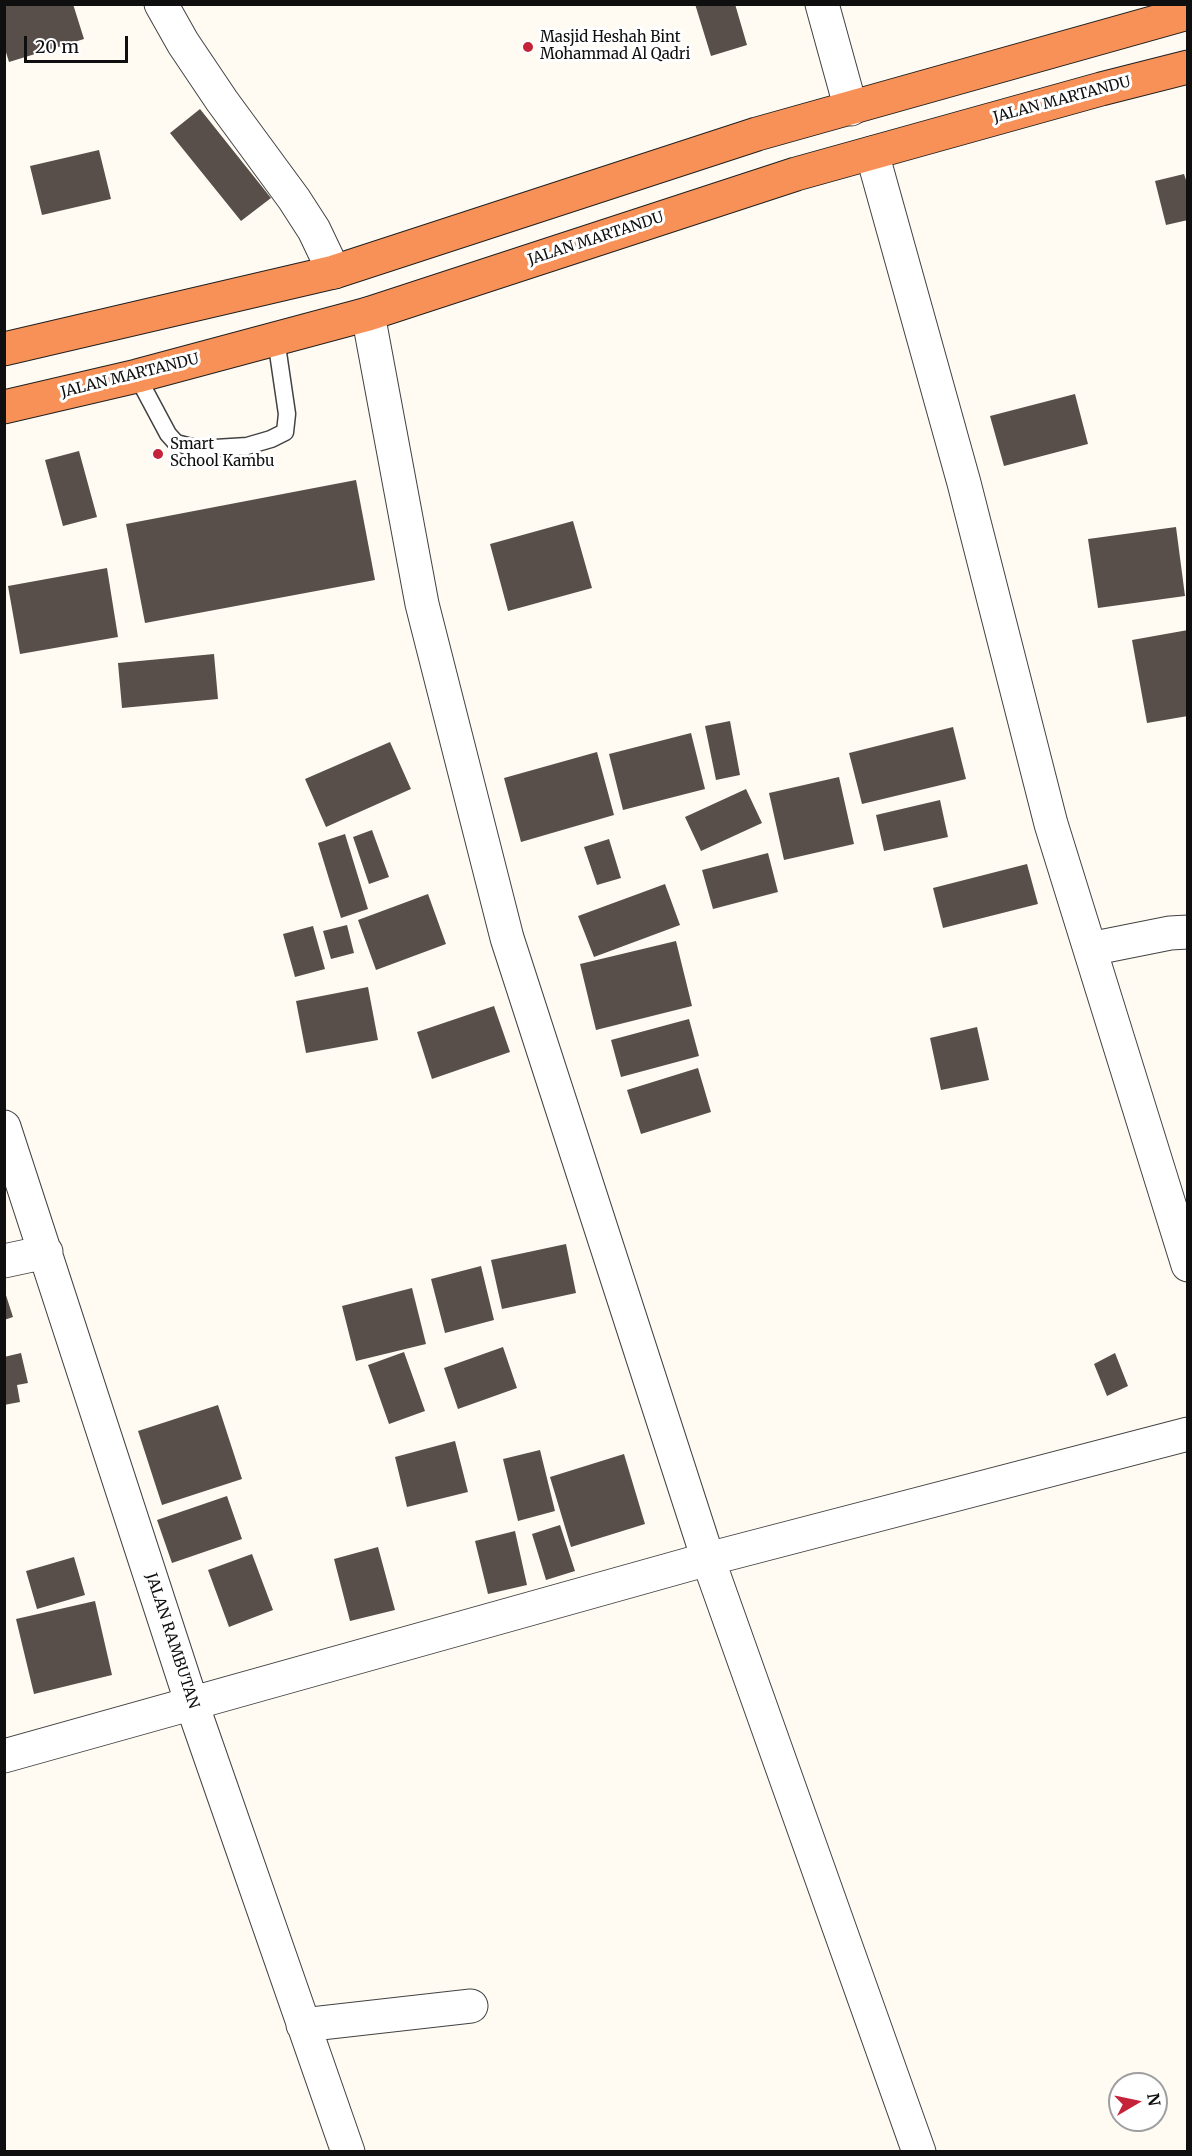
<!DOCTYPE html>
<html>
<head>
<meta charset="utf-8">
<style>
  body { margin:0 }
  #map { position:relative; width:1192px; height:2156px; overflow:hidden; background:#fffbf2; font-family:Merriweather,serif }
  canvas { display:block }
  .frame { position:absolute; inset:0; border:6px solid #0f0f0f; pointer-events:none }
  .north { position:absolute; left:1108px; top:2072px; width:60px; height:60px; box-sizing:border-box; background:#fff; border:2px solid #9f9f9f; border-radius:50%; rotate:81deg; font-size:16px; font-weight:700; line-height:24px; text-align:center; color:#0f0f0f }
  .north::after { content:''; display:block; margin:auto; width:21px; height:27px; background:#c4233a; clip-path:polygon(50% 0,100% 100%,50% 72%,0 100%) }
  .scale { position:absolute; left:24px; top:36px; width:104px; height:27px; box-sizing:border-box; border:3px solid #0f0f0f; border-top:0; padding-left:8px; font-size:18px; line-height:21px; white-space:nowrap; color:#0f0f0f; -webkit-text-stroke:4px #fff; paint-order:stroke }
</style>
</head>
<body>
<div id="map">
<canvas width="1192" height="2156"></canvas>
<div class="frame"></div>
<div class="north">N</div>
<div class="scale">20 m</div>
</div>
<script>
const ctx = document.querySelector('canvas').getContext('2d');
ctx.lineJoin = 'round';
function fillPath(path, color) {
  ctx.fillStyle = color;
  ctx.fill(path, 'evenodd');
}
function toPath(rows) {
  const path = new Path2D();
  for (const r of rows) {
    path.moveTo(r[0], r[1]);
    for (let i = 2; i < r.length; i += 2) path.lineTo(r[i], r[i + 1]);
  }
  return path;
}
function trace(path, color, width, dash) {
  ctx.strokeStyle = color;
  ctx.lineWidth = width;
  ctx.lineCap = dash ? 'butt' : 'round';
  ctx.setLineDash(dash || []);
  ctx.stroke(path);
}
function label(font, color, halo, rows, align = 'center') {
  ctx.font = font + ' Merriweather,serif';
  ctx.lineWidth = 6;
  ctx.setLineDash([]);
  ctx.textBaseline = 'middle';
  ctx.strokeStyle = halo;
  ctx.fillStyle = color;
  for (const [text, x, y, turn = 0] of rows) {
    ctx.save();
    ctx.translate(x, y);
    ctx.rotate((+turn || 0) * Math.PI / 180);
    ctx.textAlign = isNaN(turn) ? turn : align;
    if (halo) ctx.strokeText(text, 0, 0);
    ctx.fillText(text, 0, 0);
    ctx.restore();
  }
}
const building = toPath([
  [4,4,73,4,84,39,9,62,4,46],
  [695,4,735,4,747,45,711,56],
  [200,109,271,198,241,221,170,133],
  [99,150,111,199,42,215,30,166],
  [1184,174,1188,186,1188,220,1166,225,1155,181],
  [1075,394,1088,444,1004,466,990,416],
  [79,451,97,517,63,526,45,460],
  [356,480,375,580,145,623,126,524],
  [573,521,592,588,508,611,490,544],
  [1176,527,1185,596,1098,608,1088,539],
  [107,568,118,637,20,654,8,586],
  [1188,630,1188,716,1147,723,1132,640],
  [214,654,218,699,122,708,118,663],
  [730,721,740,775,716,780,705,726],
  [953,727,966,779,862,804,849,753],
  [691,733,705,789,623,810,609,754],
  [390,742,411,789,326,827,305,779],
  [597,752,614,815,521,842,504,778],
  [839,777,854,844,784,860,769,793],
  [746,789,762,823,701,851,685,817],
  [940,800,948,837,884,851,876,815],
  [372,830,389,877,369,884,353,837],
  [345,834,368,909,341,918,318,843],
  [609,839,621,878,597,885,584,847],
  [768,853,778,892,713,909,702,870],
  [1027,864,1038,904,943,928,933,888],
  [665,884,680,925,594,957,578,916],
  [428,894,446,944,376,970,358,920],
  [347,925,354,953,331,959,323,931],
  [313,926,325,969,295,977,283,934],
  [676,941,692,1006,596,1030,580,964],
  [368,987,378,1040,306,1053,296,1001],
  [494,1006,510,1052,432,1079,417,1032],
  [689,1019,699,1056,621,1077,611,1040],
  [977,1027,989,1080,941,1090,930,1038],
  [698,1068,711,1112,641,1134,627,1090],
  [566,1244,576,1293,502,1309,491,1260],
  [481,1266,494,1320,445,1333,431,1279],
  [412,1288,426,1344,356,1361,342,1306],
  [4,1289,13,1317,4,1320],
  [503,1347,517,1388,458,1409,444,1368],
  [404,1352,425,1411,389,1424,368,1365],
  [21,1353,28,1383,17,1385,20,1402,4,1405,4,1357],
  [1115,1353,1128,1386,1107,1396,1094,1364],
  [218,1405,242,1479,162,1505,138,1431],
  [455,1441,468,1492,407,1507,395,1457],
  [540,1450,555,1511,518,1521,503,1459],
  [624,1454,645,1524,571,1547,550,1477],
  [227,1496,242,1539,172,1563,157,1520],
  [560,1525,575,1571,546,1580,532,1534],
  [515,1531,527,1585,488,1594,475,1541],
  [378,1547,395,1610,350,1621,334,1559],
  [252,1554,273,1610,229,1627,208,1570],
  [74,1557,85,1595,37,1609,26,1571],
  [95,1601,112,1675,34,1694,16,1619]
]);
const lane = toPath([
  [137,376,168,434,176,443,199,449,247,446,271,439,285,432,287,414,276,339]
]);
const street = toPath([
  [161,4,183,43,222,101,294,199,314,230,334,272],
  [822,4,851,109],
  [872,153,964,483,1051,824,1188,1265],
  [368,314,422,604,507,938,708,1559,919,2152],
  [1090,949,1170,933,1188,932],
  [4,1127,192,1704,348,2152],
  [4,1261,46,1252],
  [4,1756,708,1559,1188,1434],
  [303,2025,471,2006]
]);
const highway = toPath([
  [4,349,334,272,757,134,1188,13],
  [4,407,137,376,368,314,796,174,1101,89,1188,67]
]);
const markers = [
  [528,47,6,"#c4233a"],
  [158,454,6,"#c4233a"]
];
const poiNames = [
  ["Masjid Heshah Bint",540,38],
  ["Mohammad Al Qadri",540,55],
  ["Smart",170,445],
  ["School Kambu",170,462]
];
const streetNames = [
  ["JALAN MARTANDU",1062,100,-15],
  ["JALAN MARTANDU",596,239,-18],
  ["JALAN MARTANDU",130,376,-14],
  ["JALAN RAMBUTAN",172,1641,72]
];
fillPath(building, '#584f4b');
trace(lane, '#424242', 19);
trace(street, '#424242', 35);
trace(highway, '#202020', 35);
trace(lane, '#fff', 16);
trace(street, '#fff', 33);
trace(highway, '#f79157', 33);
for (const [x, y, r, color] of markers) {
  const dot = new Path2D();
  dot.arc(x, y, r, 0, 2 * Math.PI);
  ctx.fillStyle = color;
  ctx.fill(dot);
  trace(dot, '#fff', 2);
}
label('15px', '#0f0f0f', '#fff', poiNames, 'left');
label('15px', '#0f0f0f', '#fff', streetNames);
</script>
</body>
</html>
